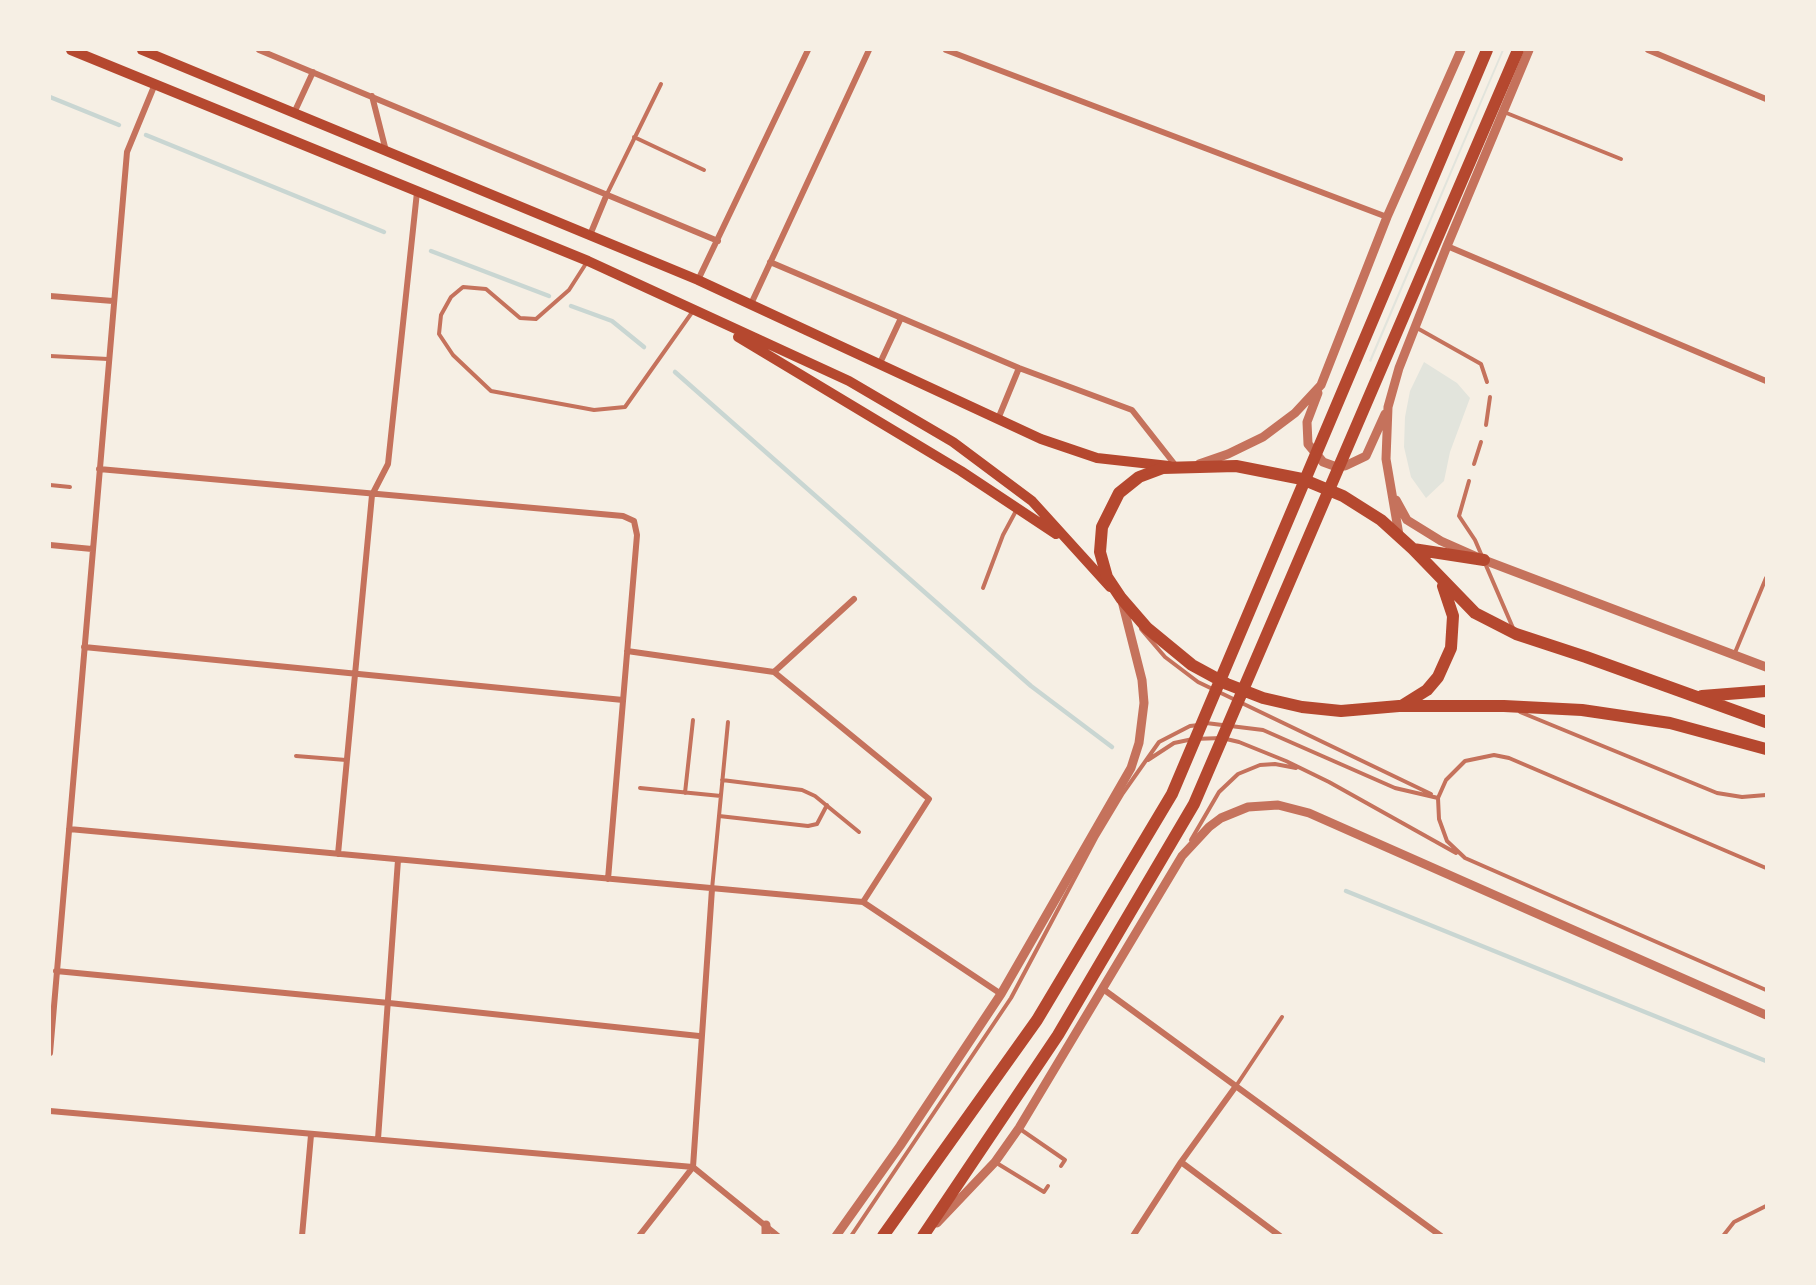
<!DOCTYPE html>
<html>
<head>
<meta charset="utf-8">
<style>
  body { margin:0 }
  #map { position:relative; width:1816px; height:1285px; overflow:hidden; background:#f6efe4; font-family:Literata,serif }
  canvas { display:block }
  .frame { position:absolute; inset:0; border:51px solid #f6efe4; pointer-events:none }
</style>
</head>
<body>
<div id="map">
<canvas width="1816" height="1285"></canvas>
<div class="frame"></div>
</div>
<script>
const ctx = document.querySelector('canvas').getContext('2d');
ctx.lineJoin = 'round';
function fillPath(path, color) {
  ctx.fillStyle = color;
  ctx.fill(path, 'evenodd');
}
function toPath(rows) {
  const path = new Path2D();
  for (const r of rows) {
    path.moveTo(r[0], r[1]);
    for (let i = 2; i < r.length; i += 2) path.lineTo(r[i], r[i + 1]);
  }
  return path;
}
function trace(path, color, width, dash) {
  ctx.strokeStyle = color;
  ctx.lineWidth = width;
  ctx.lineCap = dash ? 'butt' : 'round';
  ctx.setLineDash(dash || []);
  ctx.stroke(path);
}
const green = toPath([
  [1502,50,1504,50,1371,362,1369,361],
  [1424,362,1457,383,1470,398,1450,452,1444,481,1426,498,1411,477,1404,447,1405,417,1410,391]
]);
const stream = toPath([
  [50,97,119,125],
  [146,135,384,232],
  [431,251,549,296],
  [571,306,612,321,644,347],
  [675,372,1031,686,1112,747],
  [1346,891,1766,1061]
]);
const service = toPath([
  [1504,112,1621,159],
  [634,137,704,170],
  [607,194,661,84],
  [587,262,569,290,536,319,520,318,486,289,463,287,451,297,441,315,439,334,453,355,491,391,594,410,625,407,693,311],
  [1417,328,1481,364,1487,382],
  [50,356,108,359],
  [1486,425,1490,397],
  [1474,464,1481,442],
  [1469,481,1459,516,1475,540,1513,628],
  [50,485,70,487],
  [983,588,1003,535,1017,509],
  [1141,629,1165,657,1198,682,1431,794],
  [1734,655,1766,578],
  [1520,712,1717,793,1742,797,1766,795],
  [1206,723,1263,730,1395,788,1438,798],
  [296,756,346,760],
  [1148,760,1174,743,1193,739,1222,738,1239,742,1286,761,1329,782,1456,853],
  [722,780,802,790,815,796,859,832],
  [640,788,721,796],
  [685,793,693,720],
  [719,816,808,826,817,824,827,805],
  [1191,840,1219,792,1238,774,1260,765,1275,764,1296,768],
  [1766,868,1509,758,1494,755,1465,761,1446,780,1438,798,1439,819,1447,841,1465,858,1766,990],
  [712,889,728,722],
  [1236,1086,1282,1017],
  [1020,1129,1065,1160,1061,1166],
  [995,1162,1044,1192,1048,1186],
  [851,1236,1011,998,1096,838,1123,793,1159,742,1190,726,1199,725],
  [1723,1236,1734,1222,1766,1206]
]);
const minor = toPath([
  [259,50,718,241],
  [946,50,1387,217],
  [1648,50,1766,99],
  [372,96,386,151],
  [294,113,313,72],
  [590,235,607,194],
  [1447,246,1766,381],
  [770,262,1019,368,1132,410,1176,466],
  [698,280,808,50],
  [50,296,113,301],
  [751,304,869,50],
  [880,363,901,318],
  [998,419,1019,368],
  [99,469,623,516,634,521,637,535,608,879],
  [50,545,92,549],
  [84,647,623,700],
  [627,651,774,672,929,799,863,902],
  [774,672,854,599],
  [69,829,863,902,1001,994],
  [338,854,372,495,388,464,417,192],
  [56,971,389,1003,699,1036],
  [1103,989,1441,1236],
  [50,1053,127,152,155,84],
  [50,1111,693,1167,778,1236],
  [378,1139,398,860],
  [1181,1162,1280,1236],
  [302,1236,311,1135],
  [639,1236,693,1167,712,889],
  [1133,1236,1181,1162,1236,1086]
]);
const tertiary = toPath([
  [1318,393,1307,422,1308,444,1323,462,1334,466,1345,466,1366,456,1385,414],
  [1199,464,1228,454,1263,437,1295,413,1321,385,1387,217,1461,50],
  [1396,500,1407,520,1441,541,1484,560,1766,667],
  [1399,535,1386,459,1388,407,1399,368,1447,246,1529,50],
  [937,1223,995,1162,1019,1128,1182,856,1209,827,1221,818,1248,807,1278,805,1309,813,1766,1015],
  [766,1225,766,1236],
  [836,1236,900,1146,1001,994,1131,768,1139,743,1144,703,1142,680,1122,601]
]);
const secondary = toPath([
  [71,50,588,261,849,381,953,442,1032,501,1110,587],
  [142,50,698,280,1041,439,1097,458,1169,466],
  [738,337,961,471,1056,534]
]);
const primary = toPath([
  [1413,549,1484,560],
  [1702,696,1766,691],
  [1403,705,1427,690,1438,677,1451,648,1453,616,1443,586],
  [1766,722,1586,657,1516,634,1475,613,1413,549,1381,520,1343,496,1302,479,1236,466,1163,468,1139,477,1119,493,1102,527,1100,552,1107,577,1121,598,1147,628,1192,665,1227,684,1263,698,1302,707,1341,711,1399,706,1504,706,1582,710,1670,723,1766,749],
  [883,1236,1037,1020,1172,794,1487,50],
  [923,1236,1058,1035,1194,804,1518,50]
]);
fillPath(green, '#e2e4dc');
trace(stream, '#c9d6d2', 4.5);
trace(service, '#c5725c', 4);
trace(minor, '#c5725c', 6);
trace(tertiary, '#c5725c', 9);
trace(secondary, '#b5482f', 10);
trace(primary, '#b5482f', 12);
</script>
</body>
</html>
